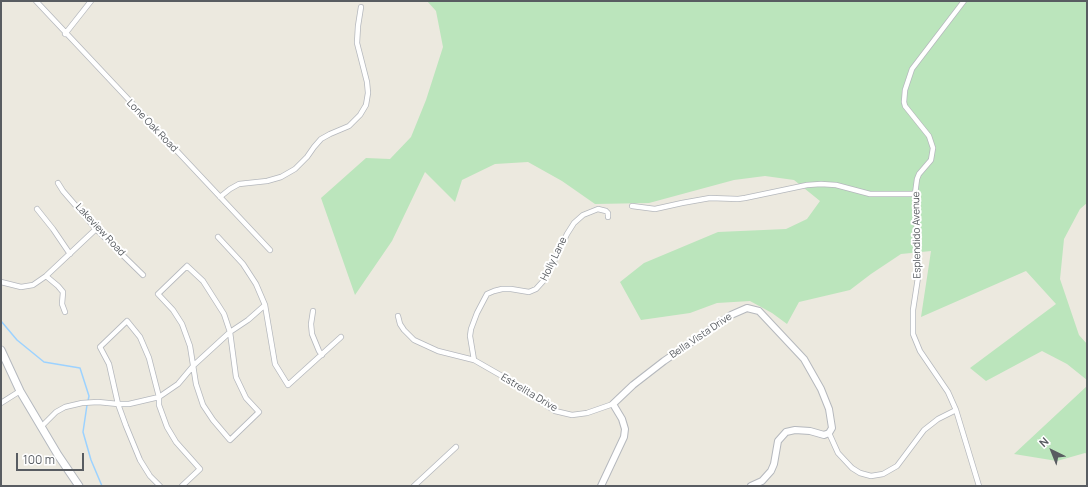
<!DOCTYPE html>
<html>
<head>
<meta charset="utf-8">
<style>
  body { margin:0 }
  #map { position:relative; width:1088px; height:487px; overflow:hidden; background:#ece9df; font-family:Manrope,sans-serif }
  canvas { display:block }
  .frame { position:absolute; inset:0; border:2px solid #585c61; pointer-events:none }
  .north { position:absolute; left:1032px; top:431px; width:40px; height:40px; -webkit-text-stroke:3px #fff; paint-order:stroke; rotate:317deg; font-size:11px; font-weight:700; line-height:16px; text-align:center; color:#585c61 }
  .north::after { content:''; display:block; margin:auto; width:14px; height:18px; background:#585c61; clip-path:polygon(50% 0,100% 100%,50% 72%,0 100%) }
  .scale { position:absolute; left:16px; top:453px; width:68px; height:18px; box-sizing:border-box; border:2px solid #585c61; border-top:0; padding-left:5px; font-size:12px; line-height:14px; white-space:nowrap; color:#585c61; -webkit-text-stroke:3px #fff; paint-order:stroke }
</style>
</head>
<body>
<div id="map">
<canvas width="1088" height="487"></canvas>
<div class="frame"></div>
<div class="north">N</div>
<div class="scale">100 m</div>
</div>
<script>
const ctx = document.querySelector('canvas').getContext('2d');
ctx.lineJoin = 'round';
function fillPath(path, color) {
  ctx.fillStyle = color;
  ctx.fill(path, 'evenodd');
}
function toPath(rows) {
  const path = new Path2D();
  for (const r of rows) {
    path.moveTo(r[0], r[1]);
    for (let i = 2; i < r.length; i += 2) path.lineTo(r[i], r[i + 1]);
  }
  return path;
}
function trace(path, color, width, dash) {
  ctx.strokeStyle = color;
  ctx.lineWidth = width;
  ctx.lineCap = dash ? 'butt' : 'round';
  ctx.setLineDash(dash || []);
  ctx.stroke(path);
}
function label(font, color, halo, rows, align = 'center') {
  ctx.font = font + ' Manrope,sans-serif';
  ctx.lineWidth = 4;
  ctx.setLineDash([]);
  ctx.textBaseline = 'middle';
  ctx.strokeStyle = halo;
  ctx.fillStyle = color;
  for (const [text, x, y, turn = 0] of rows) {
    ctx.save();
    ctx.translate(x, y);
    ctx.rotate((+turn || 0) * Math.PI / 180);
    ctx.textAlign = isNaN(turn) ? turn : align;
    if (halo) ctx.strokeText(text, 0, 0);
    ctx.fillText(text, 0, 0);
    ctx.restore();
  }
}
const green = toPath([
  [427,1,1087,1,1087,203,1080,209,1064,239,1060,279,1079,335,1087,344,1087,380,1067,364,1042,351,986,381,970,368,1056,304,1026,271,921,317,931,251,901,254,871,274,850,290,799,302,787,324,772,313,750,301,717,303,690,313,641,320,620,282,644,263,718,232,786,229,807,219,820,201,794,180,765,176,734,180,649,203,595,204,562,181,528,162,495,164,462,180,455,202,425,172,392,241,355,295,321,198,366,158,390,159,411,137,426,100,443,47,436,11],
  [1087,386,1087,454,1085,453,1057,461,1014,454]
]);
const stream = toPath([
  [1,321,17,340,44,362,80,368,89,396,88,401],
  [87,405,83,432,91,460,102,486]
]);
const minor = toPath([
  [36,1,270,250],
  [964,1,912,69,905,90,904,102,905,106,929,136,933,148,931,160,919,174,917,179,915,194,919,271,913,310,913,334,920,351,948,392,956,410,979,486],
  [65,34,91,1],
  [58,183,63,191,96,229,143,275],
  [220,197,230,189,239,184,267,181,281,177,295,169,307,157,314,147,321,139,330,134,349,126,360,115,366,105,368,93,367,82,357,43,358,26,361,7],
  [632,206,655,209,682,203,710,198,738,199,745,198,807,185,821,184,836,185,870,194,915,194],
  [37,209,53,229,70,254],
  [218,237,243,264,256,284,265,305,275,364,288,385,341,337],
  [187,266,203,281,224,314,230,332,236,377,246,398,259,412,230,440,213,420,203,405,196,384,190,346,182,324,173,310,158,294,187,266],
  [46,276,58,286,63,292,62,304,65,312],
  [1,282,21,287,33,285,46,276,96,229],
  [313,311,311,324,312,334,319,351,322,355],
  [398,316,400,324,404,330,414,340,438,351,474,360,502,376,555,411,572,415,587,413,613,404],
  [474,360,470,336,471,329,477,313,487,294,494,291,502,289,511,289,529,292,536,289,546,278,567,234,574,223,583,215,598,209,606,211,608,213,608,217],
  [1,403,20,391],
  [41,427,56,412,65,407,82,403,98,402,118,404,129,404,159,397,178,384,194,365,230,332,248,320,265,305],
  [829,433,838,453,852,468,860,473,871,476,883,474,897,466,924,430,938,419,956,410],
  [160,486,150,476,140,460,126,426,118,404,109,364,100,347,127,321,140,337,149,358,159,397,159,405,167,427,176,442,200,469,182,486],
  [414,486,456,447]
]);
const tertiary = toPath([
  [601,486,624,437,625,429,622,419,613,404,633,385,664,361,731,315,747,308,759,311,804,359,821,389,829,409,832,428,829,433,824,435,810,431,795,430,786,432,778,441,774,464,771,471,762,481,751,486]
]);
const secondary = toPath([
  [1,350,20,391,58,455,79,486]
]);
const streetNames = [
  ["Lone Oak Road",152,126,46],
  ["Lakeview Road",100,230,47],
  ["Esplendido Avenue",917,235,-91],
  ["Holly Lane",554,259,-64],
  ["Bella Vista Drive",701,336,-34],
  ["Estrelita Drive",529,393,31]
];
fillPath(green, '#bbe5bc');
trace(stream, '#9cd2ff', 1.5);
trace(minor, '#b5b8bd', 6);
trace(tertiary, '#b5b8bd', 8);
trace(secondary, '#b5b9bf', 9);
trace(minor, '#fff', 4.5);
trace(tertiary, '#fff', 6);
trace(secondary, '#fff', 7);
label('10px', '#585c61', '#fff', streetNames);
</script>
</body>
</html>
